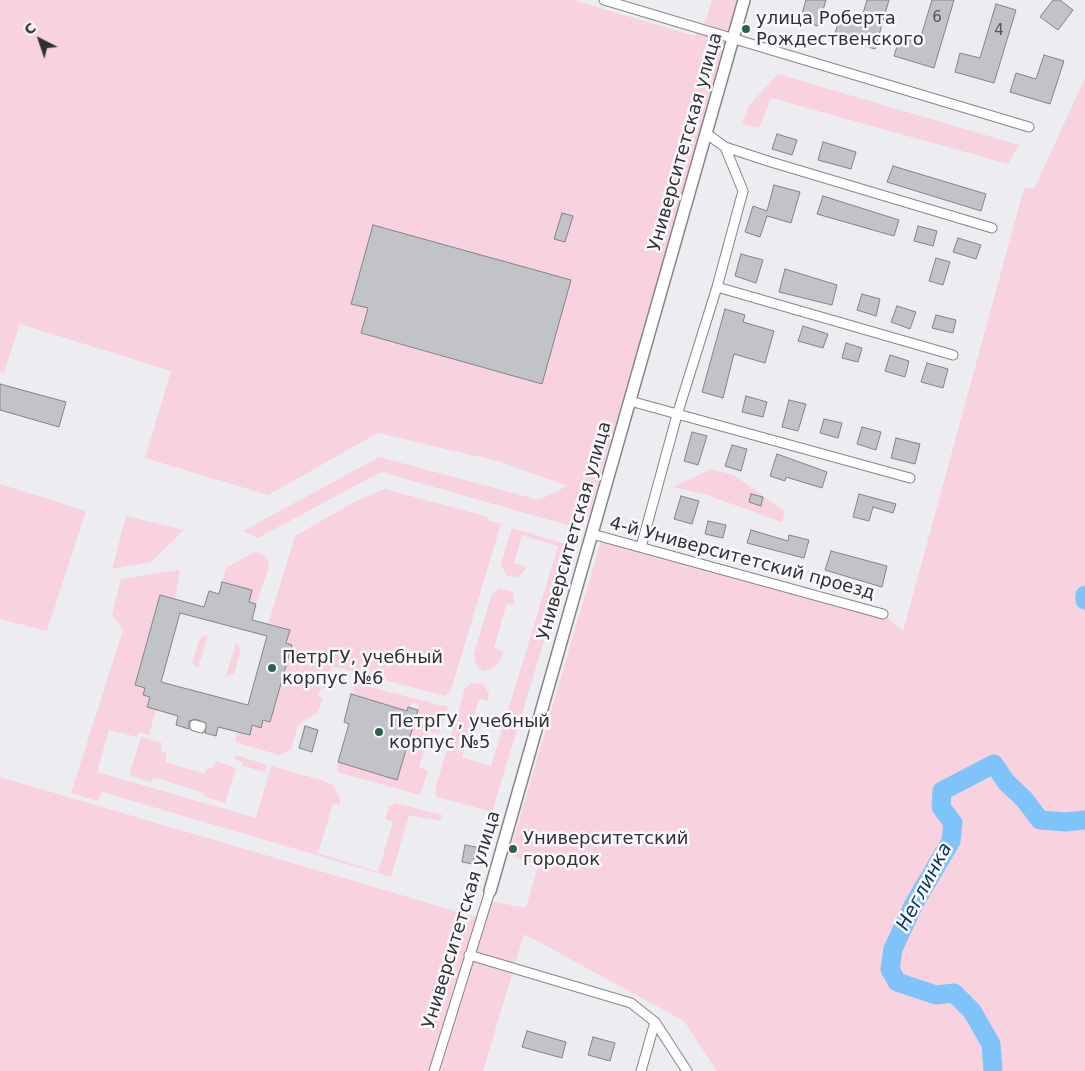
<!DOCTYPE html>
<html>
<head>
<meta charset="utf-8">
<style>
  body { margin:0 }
  #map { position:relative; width:1085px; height:1071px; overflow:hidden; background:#edecf0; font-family:"DejaVu Sans",sans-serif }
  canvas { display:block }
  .north { position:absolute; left:15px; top:15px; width:50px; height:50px; -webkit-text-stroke:4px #faf9fe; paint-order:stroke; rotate:319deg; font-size:14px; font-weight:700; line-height:20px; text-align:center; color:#313032 }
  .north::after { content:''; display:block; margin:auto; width:18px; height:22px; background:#313032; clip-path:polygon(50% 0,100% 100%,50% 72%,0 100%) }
</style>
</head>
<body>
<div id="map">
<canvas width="1085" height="1071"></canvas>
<div class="north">С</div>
</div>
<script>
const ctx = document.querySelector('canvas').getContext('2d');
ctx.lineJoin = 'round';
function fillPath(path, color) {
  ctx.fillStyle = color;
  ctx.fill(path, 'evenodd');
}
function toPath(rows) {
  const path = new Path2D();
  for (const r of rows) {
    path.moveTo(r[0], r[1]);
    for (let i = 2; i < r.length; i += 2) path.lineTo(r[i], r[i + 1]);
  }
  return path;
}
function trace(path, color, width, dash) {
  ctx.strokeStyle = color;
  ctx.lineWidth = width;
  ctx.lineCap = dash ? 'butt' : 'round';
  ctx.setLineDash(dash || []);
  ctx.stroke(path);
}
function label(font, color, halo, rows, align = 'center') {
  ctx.font = font + ' "DejaVu Sans",sans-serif';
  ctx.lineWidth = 5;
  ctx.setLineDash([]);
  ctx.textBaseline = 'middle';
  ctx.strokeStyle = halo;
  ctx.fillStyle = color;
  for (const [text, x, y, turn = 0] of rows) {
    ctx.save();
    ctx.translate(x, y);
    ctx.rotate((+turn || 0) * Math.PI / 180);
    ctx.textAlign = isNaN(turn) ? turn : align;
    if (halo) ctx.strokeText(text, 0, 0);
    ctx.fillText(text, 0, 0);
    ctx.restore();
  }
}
const green = toPath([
  [0,0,573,0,695,36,706,20,712,0,738,0,589,516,579,524,567,525,381,472,258,538,243,531,379,457,539,500,567,486,501,462,378,433,268,495,145,458,171,371,20,324,4,372,0,371],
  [778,74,1019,145,1008,164,771,98,759,128,742,124,750,104],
  [1085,78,1085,1071,717,1071,684,1021,524,934,483,1071,0,1071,0,777,476,917,484,917,490,901,526,908,538,866,513,857,511,848,602,537,883,614,903,631,1024,188,1034,189],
  [711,469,734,475,785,512,782,522,707,495,673,487],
  [0,484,86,511,47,631,0,619],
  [385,489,488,517,488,520,501,524,451,690,445,696,332,666,326,688,321,688,318,696,323,698,318,712,298,725,291,750,279,755,235,742,237,732,249,735,252,725,260,727,263,720,270,722,291,645,287,644,290,630,268,624,295,536,354,502],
  [126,516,184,530,151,562,112,569],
  [512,528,573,546,492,812,437,797,435,790,465,688,471,683,483,684,489,693,488,701,479,699,462,757,491,766,558,546,522,535,514,563,527,567,519,577,507,576,501,564],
  [254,552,261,553,269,561,268,570,256,604,249,602,252,590,222,582,226,568],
  [180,570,175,599,160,595,135,685,145,688,143,695,150,697,147,707,156,710,149,735,138,732,137,737,109,730,97,772,256,818,271,766,321,780,333,785,340,800,340,805,333,804,318,853,378,872,393,822,385,819,389,807,396,803,442,815,440,821,409,815,391,877,102,792,97,801,71,793,123,630,112,615,121,579],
  [499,588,513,592,515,605,507,603,494,648,503,651,500,661,491,670,483,671,476,665,474,654,492,594],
  [208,635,198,668,192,663,200,638],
  [236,643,241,650,234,674,226,676],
  [355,683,448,707,439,734,430,732,419,767,428,771,420,795,337,772,338,762,397,780,419,705,412,703,407,711,351,694,358,692,353,691],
  [141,737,162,743,161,752,166,753,166,762,205,774,206,769,213,768,216,761,236,768,225,803,203,796,204,793,153,777,151,782,129,775],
  [236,755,267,765,265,772,242,766,243,762,235,759]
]);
const river = toPath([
  [1085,595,1085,600],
  [993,1071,991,1044,972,1011,954,993,936,995,897,982,890,969,893,949,914,904,951,841,953,823,941,807,942,791,994,764,1006,782,1024,799,1040,820,1066,822,1085,820]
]);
const building = toPath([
  [806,0,826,0,818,26,800,21,806,0],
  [867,0,889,0,875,49,834,37,840,17,860,23,867,0],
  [932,0,954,0,934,68,894,56,900,37,919,43,932,0],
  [1053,0,1060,0,1073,10,1058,30,1040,17,1053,0],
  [996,4,1016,10,994,83,955,72,960,53,980,58,996,4],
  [1044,55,1064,61,1050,104,1010,92,1016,73,1036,79,1044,55],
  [777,134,797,140,792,155,772,149,777,134],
  [823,142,856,152,851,169,818,160,823,142],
  [893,166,986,194,981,211,887,182,893,166],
  [774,185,800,192,791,223,767,216,760,237,745,232,753,206,767,211,774,185],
  [823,196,899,220,894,236,817,214,823,196],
  [562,213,573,216,565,242,554,239,562,213],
  [373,225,571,280,542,384,361,333,368,308,351,304,373,225],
  [918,226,937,231,933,246,914,241,918,226],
  [958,238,981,245,976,259,953,252,958,238],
  [741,254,763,260,756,283,735,276,741,254],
  [936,258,950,262,943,285,929,281,936,258],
  [785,269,837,285,832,305,779,292,785,269],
  [862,294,880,299,876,316,857,310,862,294],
  [897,306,916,312,910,329,891,322,897,306],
  [725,309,745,315,743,322,774,331,765,363,734,354,723,398,702,392,725,309],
  [936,315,956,320,953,333,932,328,936,315],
  [803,326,828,334,823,348,798,341,803,326],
  [846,343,862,348,858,362,842,358,846,343],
  [890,355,909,361,905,377,885,371,890,355],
  [927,363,948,369,943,388,921,382,927,363],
  [0,384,66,402,59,427,0,410,0,384],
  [746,396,767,402,763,417,742,412,746,396],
  [789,400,806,404,798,431,782,427,789,400],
  [824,419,842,423,838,438,820,433,824,419],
  [862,427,881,432,876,450,857,444,862,427],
  [692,432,707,436,698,465,684,461,692,432],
  [896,438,920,444,915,464,891,458,896,438],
  [732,445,747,449,741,471,725,466,732,445],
  [777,454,827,472,822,488,786,477,785,481,770,476,777,454],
  [751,494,763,497,761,506,749,502,751,494],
  [859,494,896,504,893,513,873,507,869,521,853,517,859,494],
  [681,496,699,501,692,524,674,519,681,496],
  [708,521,726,525,723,538,705,534,708,521],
  [751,530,788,541,789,535,809,540,804,558,747,543,751,530],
  [831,551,887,566,882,587,825,570,831,551],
  [222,582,252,590,249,602,256,604,252,620,290,630,286,643,292,645,270,722,263,720,261,728,252,725,250,735,218,727,216,736,205,733,206,723,195,719,189,721,189,729,176,725,178,716,147,707,150,697,143,695,145,688,135,685,160,595,204,607,209,591,219,594,222,582],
  [180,613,267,636,248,705,161,682,180,613],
  [351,694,407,711,408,707,418,710,397,780,338,762,349,724,344,722,351,694],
  [305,726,318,730,312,752,299,748,305,726],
  [465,845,476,847,473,864,462,862,465,845],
  [527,1031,566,1042,562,1058,522,1047,527,1031],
  [593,1037,615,1043,610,1061,588,1055,593,1037]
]);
const pedestrian = toPath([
  [194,724,202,726,201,729,194,727,194,724]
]);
const minor = toPath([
  [604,0,1029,127],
  [707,134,725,147,771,162,992,228],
  [717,287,953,355],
  [630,401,910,478],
  [592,534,883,614],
  [641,547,677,415,717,287,743,191,725,147],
  [469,955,631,1003,655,1022,687,1071],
  [434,1071,490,891],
  [641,1071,655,1022]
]);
const tertiary = toPath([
  [490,891,744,0]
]);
const markers = [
  [746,29,5,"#2e6248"],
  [272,668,5,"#2e6248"],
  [379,732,5,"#2e6248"],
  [513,849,5,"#2e6248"]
];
const numberNames = [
  ["6",937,18],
  ["4",999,31]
];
const poiNames = [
  ["улица Роберта",756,19],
  ["Рождественского",756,40],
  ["ПетрГУ, учебный",282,658],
  ["корпус №6",282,679],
  ["ПетрГУ, учебный",389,722],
  ["корпус №5",389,743],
  ["Университетский",523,839],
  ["городок",523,860]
];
const streetNames = [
  ["Университетская улица",686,142,-74],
  ["Университетская улица",575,531,-74],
  ["4-й Университетский проезд",742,559,15],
  ["Университетская улица",462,920,-73]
];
const waterNames = [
  ["Неглинка",925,887,-62]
];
fillPath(green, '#f8d3df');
trace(river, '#7fc3fb', 19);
fillPath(building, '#c2c3c8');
trace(building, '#818387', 1);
trace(pedestrian, '#868589', 9);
trace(minor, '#868589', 11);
trace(tertiary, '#868589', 14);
trace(pedestrian, '#fff', 7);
trace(minor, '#fff', 9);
trace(tertiary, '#fff', 11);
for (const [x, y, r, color] of markers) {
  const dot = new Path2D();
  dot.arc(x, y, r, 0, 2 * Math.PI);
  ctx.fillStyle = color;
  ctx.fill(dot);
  trace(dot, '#faf9fe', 2);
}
label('15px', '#555558', null, numberNames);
label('18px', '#313032', '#faf9fe', poiNames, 'left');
label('18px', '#313032', '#faf9fe', streetNames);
label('italic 19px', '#003659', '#faf9fe', waterNames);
</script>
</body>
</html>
